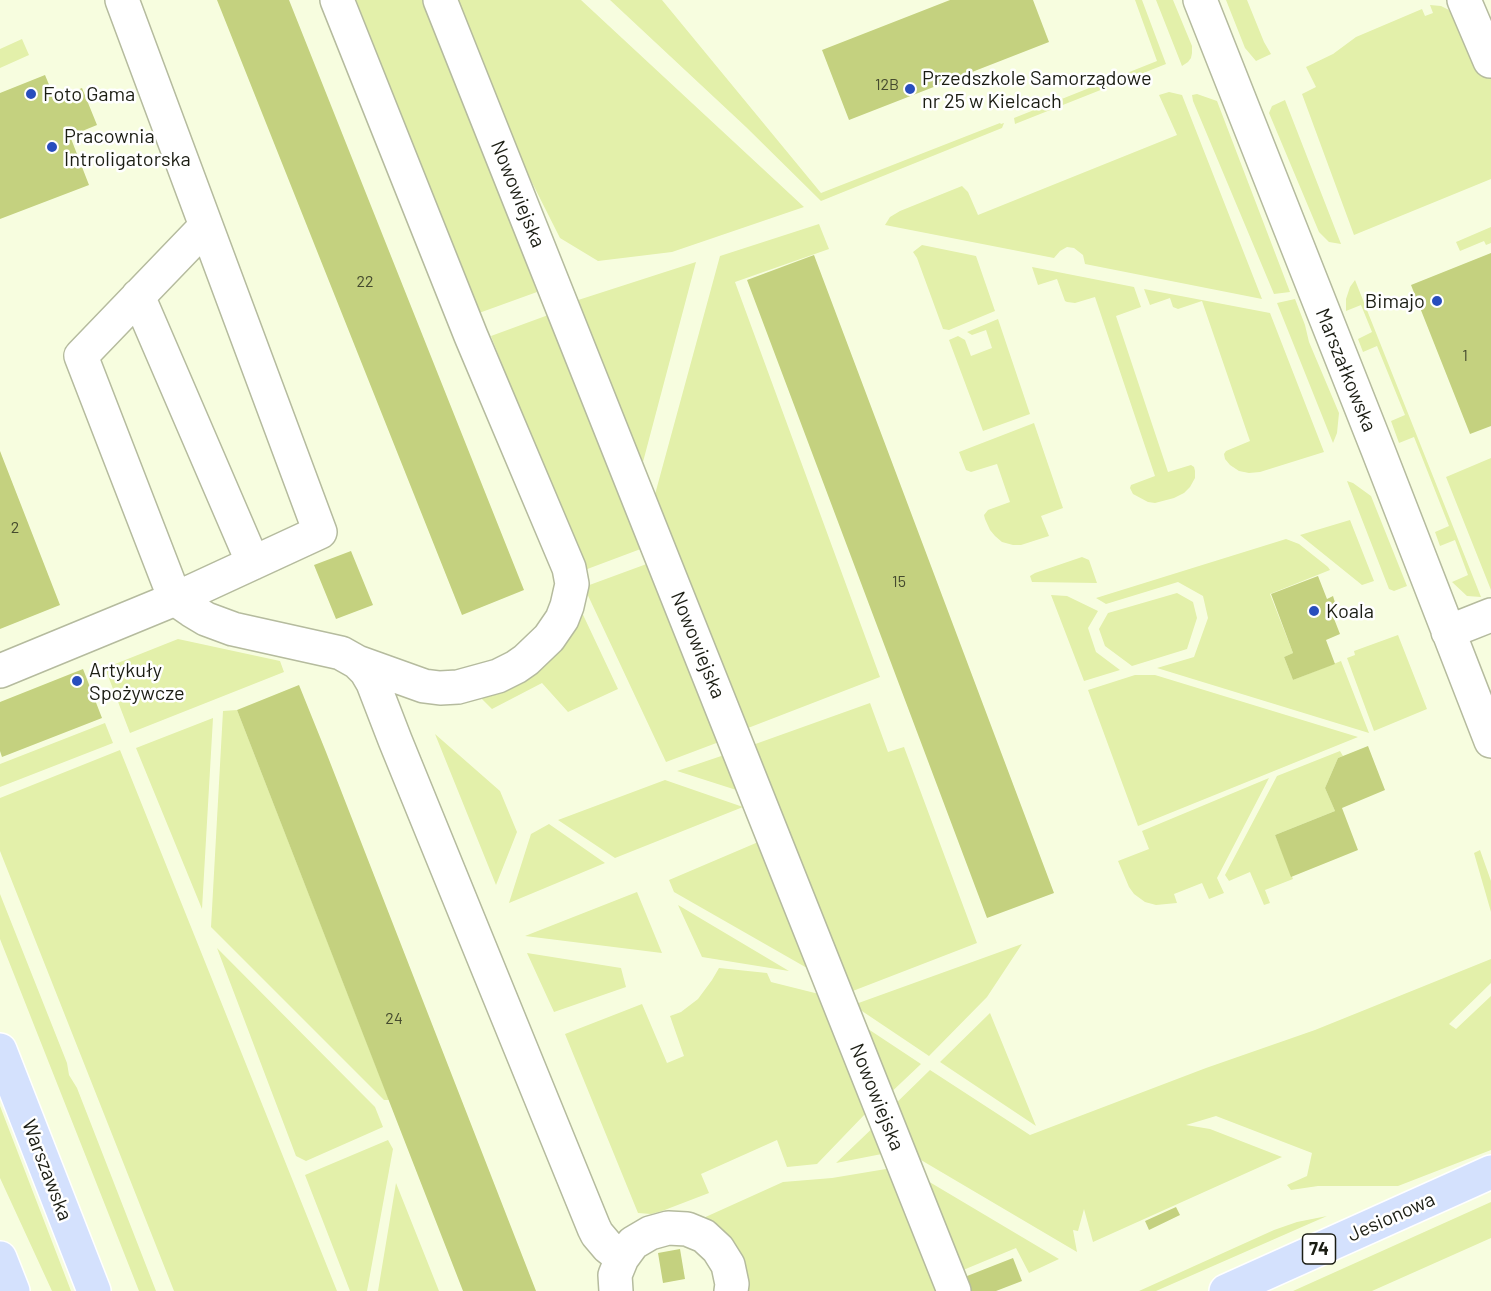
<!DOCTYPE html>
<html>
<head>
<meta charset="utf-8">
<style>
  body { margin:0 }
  canvas { display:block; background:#f7fddf }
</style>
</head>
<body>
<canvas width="1491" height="1291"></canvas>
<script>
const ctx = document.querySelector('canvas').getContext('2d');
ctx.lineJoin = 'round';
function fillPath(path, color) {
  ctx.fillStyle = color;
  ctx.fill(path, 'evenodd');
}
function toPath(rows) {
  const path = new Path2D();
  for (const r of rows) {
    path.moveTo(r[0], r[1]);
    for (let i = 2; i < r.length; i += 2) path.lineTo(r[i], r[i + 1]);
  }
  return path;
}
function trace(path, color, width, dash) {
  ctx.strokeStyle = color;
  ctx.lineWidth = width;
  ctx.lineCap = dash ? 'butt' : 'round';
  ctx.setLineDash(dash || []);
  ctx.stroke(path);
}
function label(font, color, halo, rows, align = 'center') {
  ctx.font = font + ' Barlow,sans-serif';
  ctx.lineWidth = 5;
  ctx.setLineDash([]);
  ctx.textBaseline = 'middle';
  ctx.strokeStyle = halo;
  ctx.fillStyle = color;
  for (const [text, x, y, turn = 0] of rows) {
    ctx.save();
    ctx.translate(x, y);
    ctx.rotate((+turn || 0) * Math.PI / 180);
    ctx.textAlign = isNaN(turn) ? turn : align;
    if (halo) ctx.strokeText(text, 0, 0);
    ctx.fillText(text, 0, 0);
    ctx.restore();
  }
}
const green = toPath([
  [356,0,426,0,537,292,479,313],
  [452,0,581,0,804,207,672,252,598,261,560,238,501,121],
  [610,0,662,0,821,193,1000,123,1001,124,1004,123,1002,128,821,201,746,127],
  [1135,0,1142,0,1166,64,1015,124,1014,118,1157,61],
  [1156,0,1173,0,1192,46,1192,53,1191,58,1188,62,1182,66],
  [1226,0,1247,0,1264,42,1271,54,1256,61,1245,48],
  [1430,5,1441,6,1451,11,1458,18,1491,63,1491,179,1354,235,1302,94,1316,87,1306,67,1333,54,1356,37,1422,9,1425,16,1433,13],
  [22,39,29,55,0,68,0,49],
  [1169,92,1182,95,1262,299,1085,264,1083,255,1074,248,1067,247,1060,251,1054,258,885,225,890,217,900,211,962,186,968,192,978,215,1177,135,1159,95],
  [1197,94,1217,101,1290,292,1274,294,1193,101,1192,95],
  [1285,100,1341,244,1329,242,1319,232,1269,113,1272,106],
  [819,224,829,249,735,282,880,677,748,728,654,498,720,256],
  [1491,227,1491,243,1486,245,1484,241,1460,251,1456,242],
  [922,245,976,256,995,311,949,330,943,329,917,258,913,252],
  [696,262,639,477,572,302],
  [1032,267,1134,287,1141,307,1116,316,1168,472,1191,465,1194,467,1195,471,1195,478,1190,487,1184,493,1174,498,1155,503,1148,502,1133,494,1130,488,1131,485,1155,476,1095,297,1075,303,1067,302,1065,301,1057,279,1038,285],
  [1355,280,1481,597,1467,596,1452,582,1468,575,1455,540,1440,546,1435,532,1449,526,1414,437,1399,443,1391,421,1405,415,1377,346,1363,352,1358,339,1372,332,1361,305,1346,311,1346,299,1350,287],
  [1144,289,1270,313,1324,452,1260,472,1249,473,1239,471,1230,465,1225,459,1224,454,1226,451,1250,441,1202,301,1178,309,1173,307,1170,298,1150,305],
  [1295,299,1305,325,1309,342,1339,413,1337,433,1333,443,1277,303],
  [551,314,646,547,582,571,491,336],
  [998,319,1030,414,983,431,949,340,958,336,965,340,971,356,992,348,986,330,972,335,967,332],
  [1034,423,1063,508,1041,516,1049,536,1021,545,1013,545,1002,542,995,536,990,530,985,519,984,515,988,510,1010,502,997,464,971,472,966,470,959,452],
  [1491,458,1491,590,1446,477],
  [1347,481,1353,483,1371,496,1407,586,1394,591,1389,589],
  [1350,520,1374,581,1362,585,1300,535],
  [1286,539,1299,544,1328,567,1330,570,1270,594,1293,653,1284,657,1293,680,1341,661,1369,733,1157,668,1194,657,1208,618,1203,596,1178,582,1106,604,1096,598],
  [1082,557,1089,560,1097,583,1032,582,1030,576,1035,573],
  [652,562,727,739,666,762,584,587],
  [1177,593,1193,602,1197,618,1187,649,1132,666,1105,646,1099,629,1108,613],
  [1051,595,1067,596,1098,611,1088,628,1096,652,1120,670,1084,681],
  [577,602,618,689,568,712,542,683,492,709,481,698,497,692],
  [1398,635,1427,709,1374,731,1347,658,1355,655,1354,651],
  [178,639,280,661,284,672,130,733,105,668],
  [1135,675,1155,675,1358,737,1138,826,1088,690],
  [870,703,888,752,904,747,977,943,845,994,747,747],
  [237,710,389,1100,384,1100,211,927,223,711],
  [213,718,202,909,136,748],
  [105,723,113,743,0,787,0,764],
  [435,734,500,791,517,832,496,885],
  [120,750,258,1094,337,1291,174,1291,0,851,0,798],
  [736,751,752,795,677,771],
  [1340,751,1343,756,1338,758,1325,788,1335,811,1275,835,1293,879,1265,890,1270,903,1264,905,1250,872,1229,881,1225,875,1277,776],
  [1269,778,1217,878,1224,893,1209,899,1202,883,1174,894,1177,903,1156,905,1145,902,1134,894,1129,887,1118,861,1149,849,1142,831],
  [665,780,743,807,615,858,558,820],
  [549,824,605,863,509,903,531,834],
  [763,840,821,976,674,892,669,880],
  [1480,850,1491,881,1491,912,1474,853],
  [637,892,662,953,525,936],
  [0,894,67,1063,69,1075,77,1088,156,1291,139,1291,0,939],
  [678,905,789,971,702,957],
  [1022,944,987,997,929,1056,853,1005],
  [217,948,375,1107,383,1127,306,1161,296,1156],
  [527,953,621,968,626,987,554,1012],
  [1491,959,1491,983,1449,1024,1456,1029,1491,996,1491,1150,1398,1186,1318,1186,1291,1190,1287,1185,1307,1176,1312,1153,1216,1116,1186,1125,1210,1129,1282,1157,1093,1242,1084,1209,1078,1231,1073,1230,1077,1252,904,1150,888,1111,930,1070,1030,1135,1206,1068,1315,1030],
  [719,968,767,973,771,982,827,996,867,1112,817,1164,787,1167,777,1140,701,1174,709,1193,662,1211,651,1214,638,1213,565,1034,642,1004,667,1063,684,1056,670,1016,681,1012,698,999,712,980],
  [990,1013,1036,1126,940,1062],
  [850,1017,921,1064,884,1099],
  [0,1106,71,1291,52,1291,0,1178],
  [881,1120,892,1152,836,1163],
  [388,1140,393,1149,367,1291,350,1291,305,1175],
  [898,1167,947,1291,739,1291,690,1224,783,1182,832,1178],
  [911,1171,1059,1259,1029,1273,1016,1248,956,1273],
  [396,1183,439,1291,378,1291],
  [1491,1202,1491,1238,1372,1291,1293,1291],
  [1327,1216,1156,1291,1139,1291,1274,1230,1297,1222]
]);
const building = toPath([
  [217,0,289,0,524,590,462,615],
  [950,0,1033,0,1049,42,849,120,822,50],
  [45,75,55,99,82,88,97,125,70,136,89,185,0,219,0,93],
  [1491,253,1491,426,1470,434,1411,285],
  [814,255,1054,893,987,918,747,280],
  [0,451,60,605,0,629],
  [351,551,373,605,336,619,314,565],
  [1318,576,1327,599,1333,596,1337,609,1331,611,1340,634,1326,640,1335,664,1293,680,1284,657,1293,653,1271,594],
  [83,669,102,718,2,757,0,751,0,702],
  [299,685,326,752,536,1291,463,1291,403,1137,237,710],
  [1368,746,1385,790,1342,808,1358,850,1291,877,1275,835,1335,811,1325,788,1338,758],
  [1176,1207,1180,1215,1149,1230,1145,1221],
  [680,1249,685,1279,663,1283,658,1253],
  [1013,1258,1022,1281,996,1291,967,1291,962,1278]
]);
const minor = toPath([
  [122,0,320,532,175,599,81,356,206,226],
  [337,0,471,336,569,568,572,584,567,606,562,619,549,638,526,660,516,667,498,676,458,687,440,688,424,686,357,662],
  [440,0,954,1291],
  [1200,0,1378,450,1491,741],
  [1464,0,1490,61],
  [138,296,253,563],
  [1448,632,1491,615],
  [0,671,175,599,191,610,206,619,233,629,341,653,357,662,366,671,373,683,395,740,594,1228,597,1234,608,1247,622,1258],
  [616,1291,615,1275,622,1258,633,1243,650,1233,668,1228,687,1229,704,1236,718,1249,728,1265,732,1284,731,1291]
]);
const major = toPath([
  [0,1050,94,1291],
  [0,1258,13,1291],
  [1226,1291,1491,1172]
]);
const markers = [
  [910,89,6,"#284ebd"],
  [31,94,6,"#284ebd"],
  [52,147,6,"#284ebd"],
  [1437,301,6,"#284ebd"],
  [1314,611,6,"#284ebd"],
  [77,681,6,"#284ebd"]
];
const numberNames = [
  ["12B",887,85],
  ["22",365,282],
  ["1",1465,356],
  ["2",15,528],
  ["15",899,582],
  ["24",394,1019]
];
const shields = [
  [1319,1249,33]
];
const shieldNames = [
  ["74",1319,1249]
];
const poiNames = [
  ["Przedszkole Samorządowe",922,78],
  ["nr 25 w Kielcach",922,101],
  ["Foto Gama",43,94],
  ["Pracownia",64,136],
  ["Introligatorska",64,159],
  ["Bimajo",1425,301,"right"],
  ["Koala",1326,611],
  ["Artykuły",89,670],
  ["Spożywcze",89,693]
];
const streetNames = [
  ["Nowowiejska",518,194,68],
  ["Marszałkowska",1346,370,68],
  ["Nowowiejska",698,645,68],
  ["Nowowiejska",877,1097,68],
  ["Warszawska",47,1170,69],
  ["Jesionowa",1391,1217,-24]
];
fillPath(green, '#e3f0aa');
fillPath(building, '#c4d17f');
trace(minor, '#b5bb9e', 36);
trace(major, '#fff', 36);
trace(minor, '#fff', 33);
trace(major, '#d4e1fd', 33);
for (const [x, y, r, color] of markers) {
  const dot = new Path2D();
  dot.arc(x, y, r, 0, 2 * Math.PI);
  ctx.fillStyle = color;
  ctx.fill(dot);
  trace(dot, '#fff', 2);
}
label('16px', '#454a2e', null, numberNames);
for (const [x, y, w] of shields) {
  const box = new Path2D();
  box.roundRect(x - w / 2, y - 15, w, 30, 4.5);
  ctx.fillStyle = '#fff';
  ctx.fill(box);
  trace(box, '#1b1d13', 1.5);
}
label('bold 18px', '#1b1d13', null, shieldNames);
label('20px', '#1b1d13', '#fff', poiNames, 'left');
label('20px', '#1b1d13', '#fff', streetNames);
</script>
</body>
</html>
